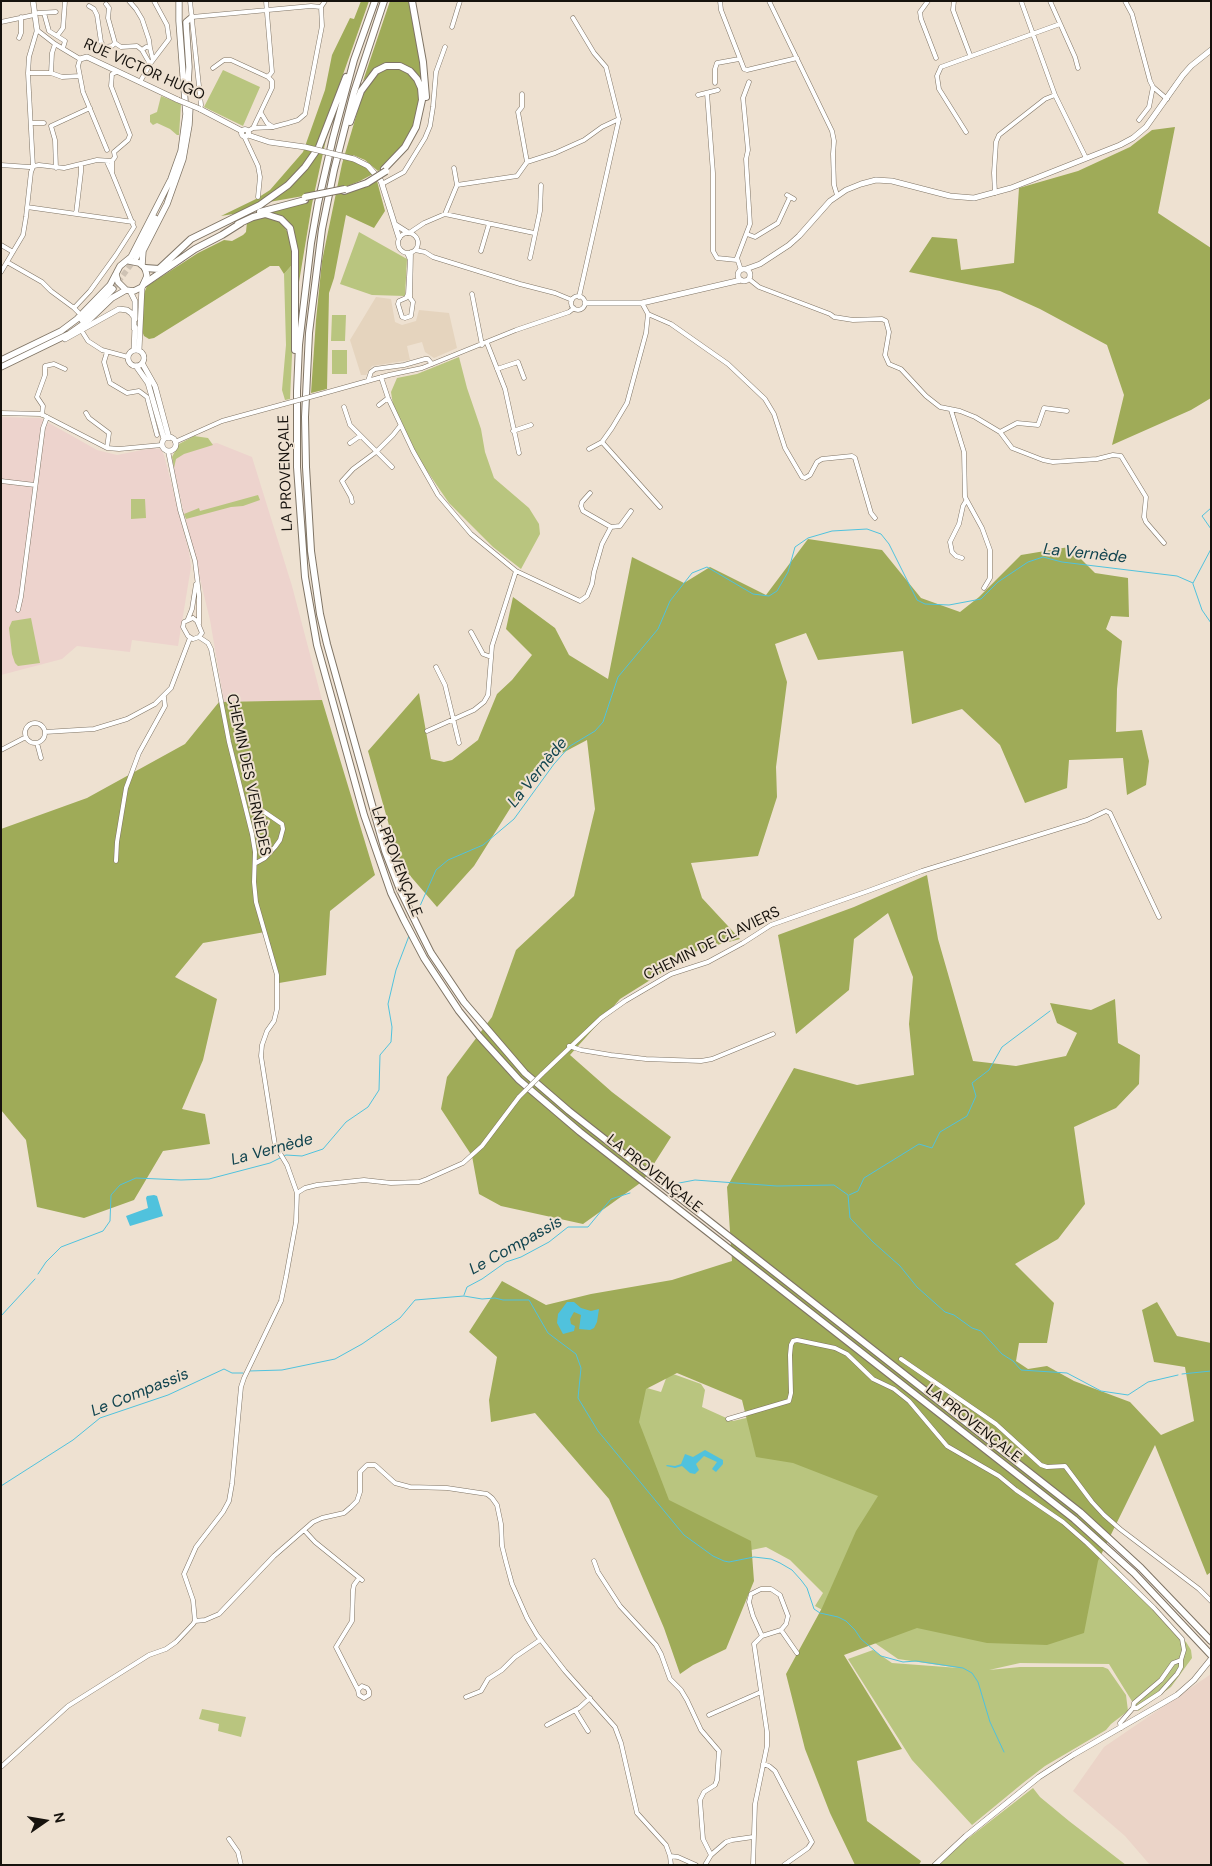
<!DOCTYPE html>
<html>
<head>
<meta charset="utf-8">
<style>
  body { margin:0 }
  #map { position:relative; width:1212px; height:1866px; overflow:hidden; background:#eee1d1; font-family:"DM Sans",sans-serif }
  canvas { display:block }
  .frame { position:absolute; inset:0; border:2px solid #16120d; pointer-events:none }
  .north { position:absolute; left:20px; top:1796px; width:50px; height:50px; -webkit-text-stroke:4px #eee1d1; paint-order:stroke; rotate:77deg; font-size:14px; font-weight:700; line-height:20px; text-align:center; color:#16120d }
  .north::after { content:''; display:block; margin:auto; width:18px; height:22px; background:#16120d; clip-path:polygon(50% 0,100% 100%,50% 72%,0 100%) }
</style>
</head>
<body>
<div id="map">
<canvas width="1212" height="1866"></canvas>
<div class="frame"></div>
<div class="north">N</div>
</div>
<script>
const ctx = document.querySelector('canvas').getContext('2d');
ctx.lineJoin = 'round';
function fillPath(path, color) {
  ctx.fillStyle = color;
  ctx.fill(path, 'evenodd');
}
function toPath(rows) {
  const path = new Path2D();
  for (const r of rows) {
    if (r.length === 3) {
      path.moveTo(r[0] + r[2], r[1]);
      path.arc(r[0], r[1], r[2], 0, 2 * Math.PI);
      continue;
    }
    path.moveTo(r[0], r[1]);
    for (let i = 2; i < r.length; i += 2) path.lineTo(r[i], r[i + 1]);
  }
  return path;
}
function trace(path, color, width, dash) {
  ctx.strokeStyle = color;
  ctx.lineWidth = width;
  ctx.lineCap = dash ? 'butt' : 'round';
  ctx.setLineDash(dash || []);
  ctx.stroke(path);
}
function label(font, color, halo, rows, align = 'center') {
  ctx.font = font + ' "DM Sans",sans-serif';
  ctx.lineWidth = 4;
  ctx.setLineDash([]);
  ctx.textBaseline = 'middle';
  ctx.strokeStyle = halo;
  ctx.fillStyle = color;
  for (const [text, x, y, turn = 0] of rows) {
    ctx.save();
    ctx.translate(x, y);
    ctx.rotate((+turn || 0) * Math.PI / 180);
    ctx.textAlign = isNaN(turn) ? turn : align;
    if (halo) ctx.strokeText(text, 0, 0);
    ctx.fillText(text, 0, 0);
    ctx.restore();
  }
}
const commercial = toPath([
  [1211,1674,1211,1865,1150,1865,1125,1836,1073,1791,1104,1747]
]);
const industrial = toPath([
  [1,417,40,418,97,450,117,455,152,448,161,449,164,455,189,552,191,567,178,646,132,640,130,652,77,646,62,659,1,675],
  [217,443,252,457,292,586,322,700,224,702,210,620,171,459,180,451,191,446]
]);
const built = toPath([
  [376,297,391,299,395,322,402,325,416,321,419,310,449,313,457,348,434,358,425,352,422,342,407,346,410,360,372,366,366,375,361,375,350,340]
]);
const green = toPath([
  [223,70,260,87,243,126,204,107],
  [161,96,181,104,179,135,177,135,170,129,157,123,153,125,150,122,150,115,157,112],
  [359,232,407,259,405,296,372,295,340,284],
  [293,259,293,334,290,399,285,400,282,390,286,345,284,274,291,266],
  [332,315,346,315,345,341,331,341],
  [332,350,347,350,347,374,332,374],
  [459,357,467,388,481,429,485,452,494,478,529,508,539,524,540,534,521,569,493,547,449,503,414,452,393,405,391,392,397,378,417,374],
  [194,436,208,438,213,445,184,454,176,459,174,468,172,457,179,444],
  [258,495,260,500,243,506,231,507,186,519,184,514,199,508,200,511],
  [131,499,145,499,146,518,131,519],
  [31,618,40,663,18,666,15,663,12,654,9,628,12,621],
  [668,1373,676,1375,701,1384,705,1390,702,1407,733,1421,790,1408,1064,1526,1116,1567,1186,1642,1191,1650,1192,1658,1171,1687,1138,1711,1109,1664,1020,1663,989,1670,1020,1667,1103,1667,1108,1669,1126,1695,1128,1711,1111,1724,1106,1730,1045,1766,1023,1783,972,1825,912,1760,848,1659,873,1650,892,1663,959,1668,898,1659,843,1621,815,1606,823,1593,790,1560,766,1547,722,1556,697,1546,583,1377,633,1384,661,1392],
  [202,1709,246,1717,241,1737,218,1731,219,1724,199,1719],
  [1033,1788,1040,1797,1069,1821,1126,1865,939,1865,961,1844]
]);
const forest = toPath([
  [361,1,369,1,322,134,312,153,290,181,268,198,239,213,221,216,256,199,270,190,303,152,325,90,332,55,350,18,354,19],
  [390,1,410,1,424,86,408,67,377,68,363,81],
  [396,67,408,72,416,82,420,97,419,112,409,138,387,165,378,171,365,160,353,155,352,161,365,167,373,174,360,181,345,187,363,187,377,181,385,211,374,228,346,215,334,278,329,293,327,389,311,393,316,320,322,261,342,164,364,89,377,73,386,69],
  [1175,127,1158,213,1211,248,1211,398,1191,410,1112,445,1124,395,1107,345,1040,309,1000,291,909,272,932,237,957,239,961,270,1014,263,1019,188,1078,171,1130,147,1152,130],
  [328,130,312,204,297,294,298,259,295,236,280,215,267,211,308,201,309,195,269,202,289,187],
  [263,216,280,221,291,237,293,259,291,266,284,274,279,266,270,266,154,338,149,339,144,336,142,331,143,296,147,286,198,253,224,240,232,241,243,235,246,232,247,222],
  [808,539,882,550,921,598,960,612,979,597,1021,555,1069,547,1095,573,1128,578,1129,617,1111,616,1106,629,1122,641,1117,689,1116,732,1142,730,1149,761,1146,785,1127,795,1123,758,1069,760,1067,788,1025,803,1000,745,962,709,912,724,903,651,818,660,806,633,775,644,787,682,776,767,777,797,758,856,691,863,702,898,740,939,698,950,620,999,570,1055,612,1092,671,1137,643,1181,583,1224,501,1206,479,1194,472,1156,441,1109,447,1077,492,1017,516,950,574,896,595,809,587,740,536,767,474,866,437,907,400,864,368,751,419,693,431,759,444,762,452,760,478,740,497,694,512,680,532,655,506,629,513,597,555,628,569,655,608,679,632,557,684,583,710,567,766,595],
  [322,700,375,875,330,911,326,975,279,983,265,932,203,943,175,977,217,999,203,1060,182,1109,205,1114,210,1144,163,1151,134,1200,84,1218,37,1207,26,1140,1,1110,1,829,87,798,185,744,219,702],
  [927,875,938,939,973,1061,1016,1066,1066,1056,1077,1033,1057,1023,1050,1003,1091,1010,1115,999,1118,1043,1140,1055,1139,1084,1116,1108,1074,1127,1085,1204,1058,1239,1015,1264,1054,1303,1047,1343,1019,1343,1016,1361,1028,1369,1047,1366,1074,1381,1130,1402,1161,1435,1194,1421,1185,1367,1154,1362,1142,1310,1157,1302,1177,1336,1211,1343,1211,1572,1207,1575,1155,1445,1098,1561,1084,1633,1047,1645,987,1643,917,1628,844,1655,902,1749,857,1761,867,1821,921,1861,919,1865,855,1865,830,1813,805,1749,786,1674,822,1608,856,1531,878,1496,793,1463,756,1457,742,1400,677,1373,646,1389,639,1422,669,1500,751,1541,754,1581,726,1649,693,1665,680,1674,664,1628,609,1499,535,1413,491,1422,489,1400,497,1357,469,1332,502,1281,546,1305,591,1294,672,1280,732,1261,727,1187,794,1068,857,1085,914,1075,909,1024,913,977,888,913,854,939,849,990,796,1034,778,935,854,907]
]);
const water = toPath([
  [154,1195,157,1196,163,1216,130,1226,126,1216,148,1208,146,1198,147,1196],
  [567,1302,574,1302,581,1308,591,1311,599,1309,597,1322,594,1328,590,1330,579,1329,581,1315,574,1312,570,1319,571,1324,575,1326,574,1331,563,1334,557,1323,558,1314],
  [705,1450,723,1460,723,1464,716,1472,712,1469,717,1462,704,1456,696,1464,699,1470,695,1474,690,1473,682,1466,675,1468,666,1466,667,1465,675,1466,681,1464,685,1454,693,1457]
]);
const stream = toPath([
  [1211,508,1202,516,1211,529],
  [1193,583,1211,549],
  [1193,584,1202,610,1211,623],
  [416,915,436,870,448,860,483,845,514,819,554,764,570,746,595,731,603,722,618,677,658,629,670,601,692,573,707,567,753,594,769,596,777,591,788,572,795,547,808,538,832,531,867,529,881,534,889,544,917,600,925,604,949,605,981,599,998,582,1028,562,1043,557,1062,562,1177,576,1193,583],
  [674,1184,695,1180,777,1186,834,1185,848,1195,850,1218,873,1242,900,1266,917,1287,945,1312,954,1315,972,1328,981,1331,1002,1354,1013,1361,1021,1370,1067,1373,1101,1391,1128,1395,1148,1382,1178,1375],
  [849,1195,858,1191,864,1178,919,1144,932,1148,940,1132,967,1116,976,1096,972,1083,989,1070,1002,1047,1050,1011],
  [38,1274,46,1262,61,1247,103,1231,110,1221,111,1195,120,1185,136,1178,181,1180,209,1179,270,1163,286,1155,302,1156,323,1149,346,1122,368,1107,379,1090,380,1055,391,1042,392,1027,388,1004,396,970,409,936],
  [464,1295,467,1287,482,1279,506,1262,521,1257,549,1242,568,1227,588,1227,611,1199,630,1193],
  [1,1316,35,1279],
  [249,1371,282,1370,335,1359,362,1344,400,1318,415,1300,464,1296,482,1299,495,1298,503,1300,529,1300,548,1333,576,1354,581,1368,578,1398,598,1431,684,1535,713,1556,724,1561,729,1562,754,1557,771,1559,780,1563,792,1570,801,1580,807,1588,814,1609,820,1613,838,1617,846,1621,855,1630,861,1639,881,1656,903,1662,916,1661,963,1668,972,1673,978,1682,990,1722,1004,1752],
  [1182,1374,1211,1371],
  [1,1486,73,1440,100,1418,168,1395,224,1369,232,1373,243,1373]
]);
const primaryTunnel = toPath([
  [113,289,135,259]
]);
const street = toPath([
  [129,1,136,9,142,19,149,40,150,48],
  [190,1,201,105,200,109],
  [266,1,272,72,268,77],
  [720,1,721,10,744,69,747,70,797,58],
  [769,1,832,131,834,141,833,154,834,185,837,195],
  [928,1,920,12,921,19,936,58],
  [954,1,953,10,970,55],
  [1021,1,1055,95,1086,158],
  [1050,1,1075,57,1078,68],
  [1125,1,1132,14,1150,81,1153,87,1167,99],
  [106,4,109,8,108,18,115,43,121,47,137,46,142,50,150,64],
  [89,6,94,9,97,15,101,42,104,47,112,46,115,43],
  [38,13,56,12],
  [44,13,49,31,65,41,63,48],
  [192,17,311,6,321,7],
  [573,18,594,53,606,67,619,119,579,297],
  [1,22,34,15],
  [452,27,460,1],
  [57,36,63,28,65,1],
  [19,38,21,33,21,17],
  [142,50,146,47,150,48,153,60],
  [213,68,224,60,231,60,268,77],
  [28,73,51,73,62,77,80,76],
  [51,73,52,53,55,44],
  [140,82,150,64,169,39,167,25,154,1],
  [715,83,715,69,717,63,739,59],
  [707,93,713,173,713,251,717,258,737,260],
  [522,94,522,107,518,112,527,162],
  [698,95,718,90],
  [261,113,267,123,273,127],
  [1139,120,1149,107,1153,87],
  [31,123,44,123],
  [253,128,272,88,272,81,268,77],
  [248,131,253,128,273,127,288,123,298,120,305,114,322,26,321,7,325,1],
  [966,132,939,89,937,76,941,67,1060,24],
  [244,136,258,166,260,177,258,197],
  [114,152,128,140,130,135,111,86,112,74,117,72],
  [107,162,112,173,112,161],
  [1,165,29,167,39,165,64,168,97,160,112,161,115,157,114,152],
  [56,168,55,140,51,126,90,108],
  [454,168,457,185],
  [382,184,404,172,425,138,430,126,433,107,436,72,445,47],
  [457,185,517,176,527,162,555,153,584,140,602,127,619,119],
  [995,193,994,173,996,142,999,135,1045,99,1055,95],
  [787,195,794,199],
  [27,207,133,222],
  [76,214,81,172,81,164],
  [445,214,534,233],
  [409,233,424,223,445,214,457,185],
  [408,243,10],
  [747,234,755,237,778,223,790,197],
  [1,245,13,252],
  [415,250,425,252,433,257,520,284,555,293,572,300],
  [481,251,489,224],
  [407,253,410,260,408,294,406,298,399,301,398,304,402,317,405,318,411,316,413,302,410,298,411,252],
  [530,258,540,211,541,185],
  [7,262,42,282,51,291,74,308,78,312],
  [741,270,737,258,750,224,746,159,748,150,743,98,749,82],
  [1,272,23,235,26,217,31,172,33,167,28,73,29,57,37,30,55,44,80,59,78,66,83,92,107,150],
  [749,279,759,287,830,314,834,317,853,320,882,319,886,321,889,332,885,355,889,364,901,369,926,396,940,407,960,411,975,417,1000,432,1012,448,1043,460,1053,462,1097,459,1113,455,1121,456,1146,497,1144,517,1146,522,1164,543],
  [472,294,482,345],
  [578,303,7],
  [642,303,648,314,671,324,728,364,765,399,774,414,785,448,802,477,805,478,810,475,817,462,822,459,852,456,855,458,871,513,875,518],
  [74,308,90,291,116,255,134,227,112,173],
  [83,333,88,341,102,350,128,357],
  [487,343,505,389,519,453],
  [107,352,104,362,110,383,127,393,139,391,147,397,157,435],
  [497,369,518,362,524,378],
  [381,377,388,398,413,451,438,495,471,534,516,571,580,601,587,596,592,584,594,572,602,544,611,527,583,511,581,506,582,502,590,493],
  [368,381,371,372,375,369,404,365,425,359,428,359,432,364],
  [321,394,389,375,422,368,516,330,569,312,574,308],
  [379,405,388,398],
  [344,407,350,425,392,467],
  [951,410,964,452,965,497,982,528,990,550,990,578,984,588],
  [1,413,41,414,107,448,119,449,162,445],
  [86,413,89,418,109,433,107,448],
  [42,415,43,406,37,397,45,375,45,366,54,364,65,369],
  [513,431,531,425],
  [1000,432,1017,423,1038,425,1044,408,1067,411],
  [175,442,222,421,284,404],
  [602,442,660,507],
  [350,443,360,436],
  [589,449,602,442,612,428,627,403,646,333,648,314],
  [168,451,180,510,195,561,199,594,199,624],
  [1,481,35,485],
  [352,502,351,497,342,481,353,469,376,452,393,435,400,426],
  [611,527,620,526,631,511],
  [962,558,956,556,952,552,950,542,959,524,963,506,966,501],
  [18,610,21,597,43,428,47,417],
  [193,618,197,621,202,633,199,637,193,639,188,636,183,627,184,622,193,618],
  [188,619,192,609,196,584],
  [471,632,483,654,491,657],
  [436,667,445,685,459,743],
  [35,733,10],
  [427,731,474,710,484,702,488,695,492,646,516,571],
  [45,732,94,729,127,719,155,704,171,688,190,638],
  [37,743,41,758],
  [1,750,26,737],
  [116,861,117,842,126,788,139,753,165,706,164,697],
  [256,863,265,858,275,847,280,840,283,829,282,824,263,811],
  [569,1046,581,1050,611,1055,646,1059,701,1061,712,1059,773,1034],
  [542,1074,601,1018,625,1001,671,974,708,962,743,943,771,925,868,891,922,871,1087,820,1106,811,1110,813,1159,917],
  [297,1193,305,1188,317,1185,364,1180,391,1183,419,1182,427,1179,463,1163,482,1146,519,1097],
  [901,1359,996,1424,1041,1465,1047,1467,1065,1466,1092,1502,1104,1515,1120,1529,1199,1589,1211,1601],
  [728,1419,789,1401,791,1393,790,1355,791,1345,793,1341,797,1340,835,1348,847,1354,873,1379,894,1389,909,1401,947,1446,999,1476,1016,1490,1063,1522,1087,1543,1154,1608,1182,1639,1184,1650,1181,1660,1181,1667,1177,1674,1160,1693,1137,1708,1133,1708],
  [304,1530,315,1542,362,1580],
  [594,1561,598,1572,620,1606,656,1645,661,1654,670,1679,681,1690,687,1700,701,1730,719,1751,717,1780,715,1785,704,1792,700,1800,703,1839,711,1855],
  [195,1621,205,1620,219,1614,274,1556,313,1522,322,1518,344,1513,351,1507,357,1501,360,1492,360,1472,367,1465,375,1465,395,1483,410,1487,447,1488,487,1494,492,1498,497,1505,501,1524,502,1546,506,1562,512,1584,527,1618,537,1635,565,1671,615,1727,621,1743,637,1813,666,1845,670,1856,671,1865],
  [781,1630,797,1653],
  [358,1690,362,1686,367,1688,369,1691,369,1695,364,1698,359,1695,358,1690,336,1647,352,1621,353,1590,354,1585,359,1578],
  [466,1697,481,1691,488,1679,502,1670,515,1657,540,1640],
  [575,1710,588,1731],
  [709,1715,761,1692],
  [547,1725,579,1708,590,1698],
  [1121,1728,1120,1723,1133,1708,1134,1703,1161,1680,1173,1663,1181,1660],
  [763,1764,769,1766,775,1771,812,1842,808,1848,784,1865],
  [1,1767,68,1706,149,1655,166,1649,176,1642,193,1624,195,1621,193,1600,184,1574,196,1547,223,1512,229,1501,232,1484,241,1387,244,1378,281,1301,286,1277,296,1222,297,1193,287,1165,275,1145,261,1056,262,1045,267,1031,274,1021,277,1009,277,975,256,902,254,882,255,852,252,834,229,742,211,649,208,643,199,637],
  [229,1839,238,1852,241,1865],
  [670,1856,678,1857,696,1865],
  [705,1865,711,1855,726,1842,732,1840,753,1837],
  [753,1865,755,1804,767,1746,767,1732,754,1644,762,1636,781,1630,786,1624,788,1616,780,1595,771,1589,761,1589,751,1594,749,1602,753,1616,762,1636]
]);
const secondary = toPath([
  [33,1,37,30],
  [80,59,87,57,178,100],
  [200,109,242,131],
  [245,133,3.5],
  [248,135,269,142,305,147],
  [354,159,368,166,381,181,399,238],
  [396,225,407,232],
  [744,275,6],
  [746,269,760,264,789,245,799,236,830,201,846,190,861,184,876,180,892,181,950,196,974,198,1011,188,1120,145,1133,138,1146,127,1183,75,1191,66,1211,50],
  [130,291,135,301,135,319],
  [585,303,642,303,741,280],
  [65,339,119,309,127,310,131,313,134,317,134,328],
  [136,358,8],
  [134,350,135,327],
  [139,350,142,287],
  [142,363,155,386,169,438],
  [136,366,148,383,164,439],
  [169,444,7],
  [935,1865,966,1836,1039,1777,1073,1755,1177,1695,1194,1680,1211,1659]
]);
const primary = toPath([
  [188,85,189,67,186,22,192,17],
  [136,258,155,218],
  [142,265,143,251,167,204,183,159,189,125,190,106],
  [116,274,118,282,126,290,134,291,142,287,147,276,145,268,139,263,129,261],
  [82,320,113,289],
  [1,360,61,331,77,319,110,285,120,266,131,257,171,179,181,151,186,114,179,21,179,1],
  [1,367,69,334,89,320,112,298,126,290]
]);
const highway = toPath([
  [375,1,354,60,333,138,318,203,311,243,299,345,297,391,297,467,305,577,317,645,364,815,391,893,404,920,424,958,459,1011,479,1036,519,1080,580,1132,1074,1519,1134,1573,1211,1655],
  [384,1,354,92,334,170,322,229,309,333,305,417,306,467,311,551,320,614,327,644,385,851,400,890,421,933,431,953,464,1002,525,1073,569,1111,1080,1512,1141,1568,1211,1641],
  [412,1,423,62,426,97],
  [350,122,361,91,376,71,386,66,400,66,410,71,417,79,421,88,422,100,416,127,405,147,384,169],
  [344,191,367,183],
  [260,212,305,200],
  [238,224,253,217,265,214,281,219,290,228,295,251,295,350],
  [145,268,159,269,191,239,260,205,288,185,305,167,319,147,346,77],
  [144,284,195,249,222,235,241,223]
]);
const streetBridge = toPath([
  [284,404,321,394],
  [519,1097,542,1074]
]);
const secondaryBridge = toPath([
  [178,100,200,109],
  [305,147,354,159]
]);
const highwayBridge = toPath([
  [367,183,386,171],
  [305,197,345,189]
]);
const streetNames = [
  ["RUE VICTOR HUGO",144,70,24],
  ["LA PROVENÇALE",286,473,-92],
  ["CHEMIN DES VERNÈDES",248,775,78],
  ["LA PROVENÇALE",396,862,69],
  ["CHEMIN DE CLAVIERS",712,944,-26],
  ["LA PROVENÇALE",654,1174,38],
  ["LA PROVENÇALE",973,1424,38]
];
const waterNames = [
  ["La Vernède",1085,554,6],
  ["La Vernède",538,773,-51],
  ["La Vernède",272,1150,-15],
  ["Le Compassis",516,1246,-29],
  ["Le Compassis",140,1393,-22]
];
fillPath(commercial, '#ebd4c8');
fillPath(industrial, '#edd3cd');
fillPath(built, '#e5d4be');
fillPath(green, '#b9c57f');
fillPath(forest, '#9fab58');
fillPath(water, '#50c2dd');
trace(stream, '#50c2dd', 1);
trace(primaryTunnel, '#cec2b4', 5.5, [5.5, 3]);
trace(street, '#7f7465', 5);
trace(secondary, '#7f7465', 6);
trace(primary, '#7f7465', 7);
trace(highway, '#7f7465', 8);
trace(street, '#fff', 4);
trace(secondary, '#fff', 5);
trace(primary, '#fff', 5.5);
trace(highway, '#fff', 6);
trace(streetBridge, '#7f7465', 5, []);
trace(secondaryBridge, '#7f7465', 6, []);
trace(highwayBridge, '#7f7465', 8, []);
trace(streetBridge, '#fff', 4);
trace(secondaryBridge, '#fff', 5);
trace(highwayBridge, '#fff', 6);
label('15px', '#16120d', '#eee1d1', streetNames);
label('italic 16px', '#10434e', '#eee1d1', waterNames);
</script>
</body>
</html>
